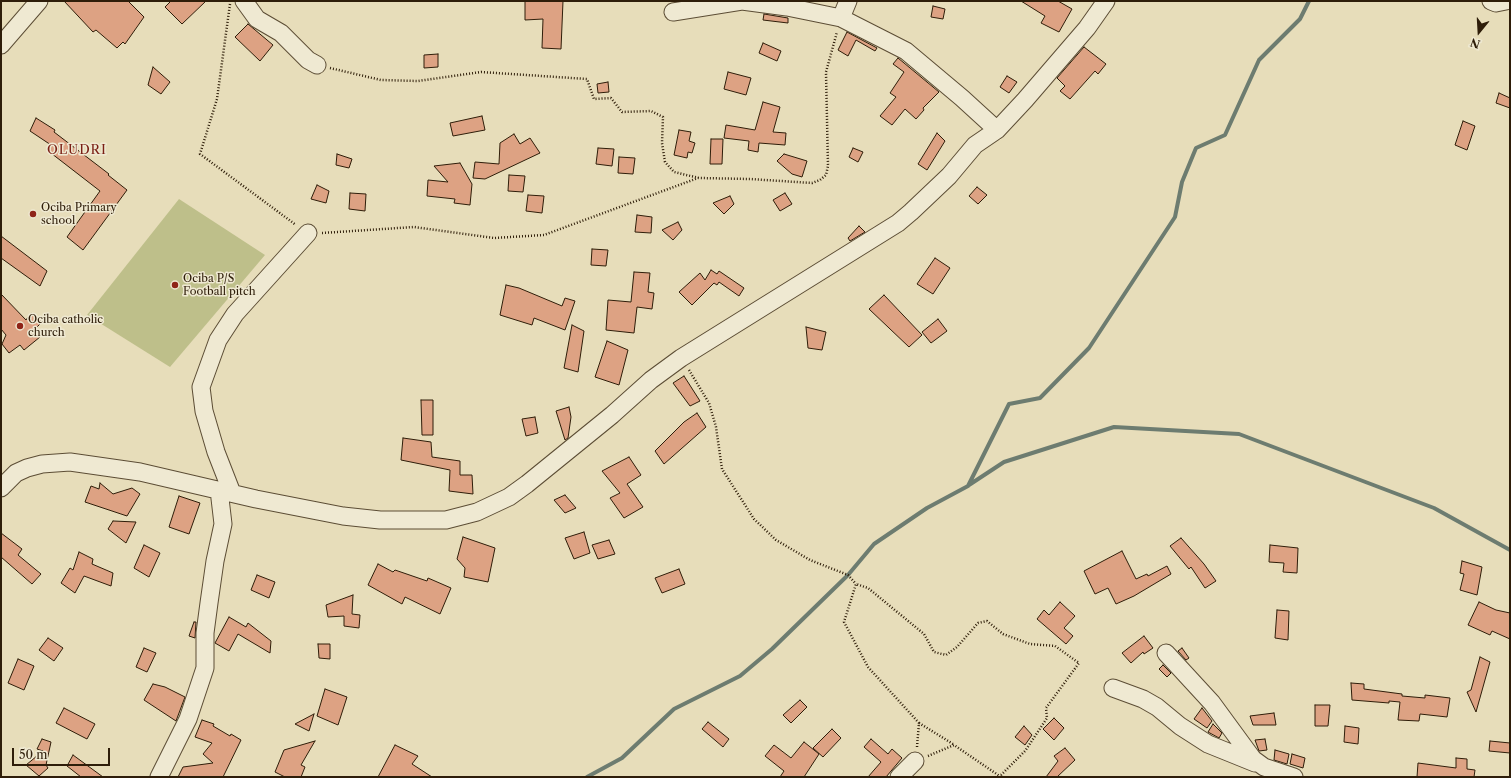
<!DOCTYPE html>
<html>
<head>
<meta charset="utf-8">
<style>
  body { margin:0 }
  #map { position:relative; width:1511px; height:778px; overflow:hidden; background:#e7ddba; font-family:"Libre Caslon Text",serif }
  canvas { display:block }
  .frame { position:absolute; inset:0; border:2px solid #2e1d09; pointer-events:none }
  .north { position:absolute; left:1459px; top:12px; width:40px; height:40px; -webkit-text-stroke:3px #efe9d2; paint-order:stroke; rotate:198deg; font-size:11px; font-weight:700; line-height:16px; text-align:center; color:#2e1d09 }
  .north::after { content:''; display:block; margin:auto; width:14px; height:18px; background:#2e1d09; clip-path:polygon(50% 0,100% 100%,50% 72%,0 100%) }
  .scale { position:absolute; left:12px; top:748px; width:98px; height:18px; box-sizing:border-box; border:2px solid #2e1d09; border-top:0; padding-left:5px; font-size:12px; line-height:14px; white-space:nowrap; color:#2e1d09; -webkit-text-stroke:3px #efe9d2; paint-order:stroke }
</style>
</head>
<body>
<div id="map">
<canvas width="1511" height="778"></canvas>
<div class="frame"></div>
<div class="north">N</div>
<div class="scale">50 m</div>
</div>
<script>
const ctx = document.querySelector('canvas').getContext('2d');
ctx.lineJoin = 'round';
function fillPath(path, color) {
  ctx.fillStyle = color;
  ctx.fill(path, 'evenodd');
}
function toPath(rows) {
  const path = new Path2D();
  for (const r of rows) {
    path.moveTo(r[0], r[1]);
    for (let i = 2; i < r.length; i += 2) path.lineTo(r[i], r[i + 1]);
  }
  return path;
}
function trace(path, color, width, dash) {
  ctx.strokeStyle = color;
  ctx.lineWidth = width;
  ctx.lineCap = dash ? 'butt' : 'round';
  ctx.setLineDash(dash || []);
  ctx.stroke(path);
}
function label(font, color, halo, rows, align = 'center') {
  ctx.font = font + ' "Libre Caslon Text",serif';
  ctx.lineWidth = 3;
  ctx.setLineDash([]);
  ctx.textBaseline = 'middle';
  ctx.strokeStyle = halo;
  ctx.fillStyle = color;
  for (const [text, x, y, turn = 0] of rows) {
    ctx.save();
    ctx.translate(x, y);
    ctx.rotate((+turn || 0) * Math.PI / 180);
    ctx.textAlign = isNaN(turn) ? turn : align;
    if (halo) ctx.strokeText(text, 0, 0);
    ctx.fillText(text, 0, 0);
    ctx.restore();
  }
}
const green = toPath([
  [179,199,265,255,170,367,87,315]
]);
const stream = toPath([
  [969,485,1004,462,1114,427,1239,434,1434,508,1510,550],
  [587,777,622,758,674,709,740,676,772,649,848,575,874,544,927,508,968,486,1009,404,1040,398,1089,348,1175,217,1182,182,1196,148,1225,135,1259,60,1300,19,1309,1]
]);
const building = toPath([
  [64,1,128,1,144,17,125,44,123,42,117,48,96,30,93,32,64,1],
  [171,1,206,1,182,24,165,7,171,1],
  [525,1,563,1,561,49,542,48,543,19,525,20,525,1],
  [1021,1,1058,1,1072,9,1059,32,1041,23,1045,16,1021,1],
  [933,6,945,9,943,19,931,17,933,6],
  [764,14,788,18,788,23,763,20,764,14],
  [248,24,273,45,260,61,235,37,248,24],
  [847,32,877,48,875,51,856,40,848,56,838,50,847,32],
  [763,43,781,51,777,61,759,53,763,43],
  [1084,47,1106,64,1098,74,1095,71,1070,99,1060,91,1065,86,1057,78,1084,47],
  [438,54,438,67,424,68,424,55,438,54],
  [898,58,939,92,923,108,924,110,916,119,905,109,892,125,880,116,896,97,890,93,904,72,893,64,898,58],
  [153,67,170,82,161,94,148,85,153,67],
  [728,72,751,78,746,95,724,89,728,72],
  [1007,76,1017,82,1009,93,1000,87,1007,76],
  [608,82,609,92,598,93,597,84,608,82],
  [1499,93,1510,98,1510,108,1496,103,1499,93],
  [763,102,780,107,773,132,786,133,785,145,759,143,758,152,748,150,749,141,724,138,726,125,755,130,763,102],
  [482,116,485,130,453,136,450,123,482,116],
  [36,118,55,130,54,132,109,174,108,175,127,190,83,250,67,237,100,191,47,150,51,145,30,131,36,118],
  [1463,121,1475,126,1467,150,1455,145,1463,121],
  [679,130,691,132,689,141,695,143,692,153,688,152,687,158,674,155,679,130],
  [937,133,945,141,927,170,918,164,937,133],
  [514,134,520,144,530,138,540,153,485,179,473,178,475,162,499,164,500,143,514,134],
  [711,139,723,139,722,164,710,164,711,139],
  [598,148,614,149,612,166,596,164,598,148],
  [853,148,863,152,858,162,849,157,853,148],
  [337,154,352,159,349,168,336,165,337,154],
  [784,154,807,161,802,177,792,174,777,161,784,154],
  [619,157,635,158,633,174,618,173,619,157],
  [460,163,472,184,470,205,454,203,455,199,427,196,428,180,448,182,434,166,460,163],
  [509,175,525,176,523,192,508,191,509,175],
  [317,185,329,191,326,203,311,199,317,185],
  [977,187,987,195,978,204,969,196,977,187],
  [350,193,366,194,365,211,349,209,350,193],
  [785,193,792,204,780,211,773,200,785,193],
  [528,195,544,196,542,213,526,211,528,195],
  [730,196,734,204,724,214,713,203,730,196],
  [637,215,652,217,651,233,635,232,637,215],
  [678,222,682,230,673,240,662,230,678,222],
  [859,226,865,232,850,241,848,238,859,226],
  [1,236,47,271,40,286,1,258,1,236],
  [592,249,608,250,606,266,591,265,592,249],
  [935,258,950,268,933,294,917,284,935,258],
  [711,270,717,274,719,271,744,288,739,296,719,282,717,285,714,283,692,305,679,292,700,273,705,280,711,270],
  [634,272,650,273,648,292,654,293,652,309,637,307,634,333,606,330,608,300,631,302,634,272],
  [506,285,519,288,562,306,565,298,575,301,565,330,534,318,532,325,500,315,506,285],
  [1,294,26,320,31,313,42,322,34,330,40,337,24,350,20,345,9,353,2,344,6,335,1,329,1,294],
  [884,295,922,335,909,347,869,309,884,295],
  [938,319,947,331,931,343,922,332,938,319],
  [572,325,584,331,578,372,564,368,572,325],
  [806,327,826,332,822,350,808,348,806,327],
  [607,341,628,350,619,385,595,377,607,341],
  [684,376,700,401,690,406,673,383,684,376],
  [421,400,433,400,433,435,422,435,421,400],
  [569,407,571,417,568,438,565,440,556,411,569,407],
  [697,413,706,427,664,464,655,451,684,422,697,413],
  [535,417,538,433,526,436,522,419,535,417],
  [403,438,431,442,432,457,460,461,460,475,472,475,473,494,449,491,450,470,401,460,403,438],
  [629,457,641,475,627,484,643,507,624,518,610,498,620,493,602,471,629,457],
  [100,483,113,494,132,488,140,494,127,516,85,502,91,486,99,489,100,483],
  [565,495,576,508,565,513,554,500,565,495],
  [179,496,200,503,189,534,169,527,179,496],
  [113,521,136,522,126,543,108,529,113,521],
  [584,532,590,553,574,559,565,538,584,532],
  [1,533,22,549,18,555,41,574,32,584,1,557,1,533],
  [463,537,495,548,488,582,464,577,465,568,457,559,463,537],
  [1181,538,1204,564,1216,581,1205,588,1191,567,1189,569,1170,546,1181,538],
  [609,540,615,554,598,559,592,545,609,540],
  [144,545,160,553,149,577,134,568,144,545],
  [1270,545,1298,548,1297,573,1283,572,1284,563,1269,562,1270,545],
  [1122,551,1136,579,1147,574,1148,576,1167,566,1171,574,1134,596,1116,604,1108,588,1095,594,1084,571,1122,551],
  [79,552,93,559,92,564,113,573,111,586,84,576,75,593,61,583,70,568,73,570,79,552],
  [1462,561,1482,567,1477,595,1460,590,1464,574,1460,573,1462,561],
  [378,564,393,572,395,570,427,581,428,578,451,588,440,614,405,597,402,604,368,585,378,564],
  [679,569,685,584,662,593,655,578,679,569],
  [257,575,275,582,269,598,251,590,257,575],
  [353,595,352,614,360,615,359,628,344,626,344,616,328,617,326,605,353,595],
  [1060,602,1075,616,1064,628,1073,636,1066,644,1037,619,1044,610,1049,615,1060,602],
  [1479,602,1496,610,1510,613,1510,639,1492,631,1490,635,1468,625,1479,602],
  [1277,610,1289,611,1288,640,1275,638,1277,610],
  [229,617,246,627,248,623,271,641,270,653,238,634,229,651,215,643,229,617],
  [194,622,196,622,195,638,189,636,194,622],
  [1144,636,1153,648,1144,654,1143,652,1131,663,1122,653,1144,636],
  [48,638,63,648,54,661,39,650,48,638],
  [318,644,330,644,330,659,319,658,318,644],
  [144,648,156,653,147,672,136,667,144,648],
  [1182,648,1189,658,1186,660,1178,651,1182,648],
  [1480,657,1490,662,1476,712,1467,692,1471,690,1480,657],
  [18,659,34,666,24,690,8,683,18,659],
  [1163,665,1171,673,1167,677,1159,669,1163,665],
  [1351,683,1364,684,1364,689,1402,694,1402,696,1425,698,1425,695,1450,698,1447,717,1420,714,1419,721,1398,720,1400,702,1389,701,1389,703,1352,700,1351,683],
  [153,684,165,687,185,697,176,721,144,700,153,684],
  [325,689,347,697,338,725,317,716,325,689],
  [800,700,807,707,791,723,783,715,800,700],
  [1315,705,1330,705,1328,726,1315,726,1315,705],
  [64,708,95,724,87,739,56,723,64,708],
  [1202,708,1212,721,1207,728,1194,719,1202,708],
  [1274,713,1276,725,1253,725,1250,716,1274,713],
  [314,714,309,731,295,724,314,714],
  [1054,718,1064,728,1054,740,1043,729,1054,718],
  [202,720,214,724,213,726,230,736,231,734,241,740,223,777,178,777,183,767,213,763,203,754,212,743,195,737,202,720],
  [708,722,729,739,723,747,702,729,708,722],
  [1213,724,1222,733,1219,738,1208,732,1213,724],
  [1024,726,1032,735,1025,745,1015,737,1024,726],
  [1345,726,1359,728,1358,744,1344,742,1345,726],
  [832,729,841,738,823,757,813,748,832,729],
  [42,739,51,742,46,765,48,768,39,776,26,765,43,751,37,749,42,739],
  [871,739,888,754,892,749,902,758,886,777,868,777,881,762,864,747,871,739],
  [1265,739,1267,750,1259,751,1255,740,1265,739],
  [315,741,301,765,305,767,301,777,285,777,275,772,284,750,315,741],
  [1490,741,1510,743,1510,753,1489,751,1490,741],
  [804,742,819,754,804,777,780,777,784,771,765,756,774,745,791,758,804,742],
  [395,745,418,756,412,764,432,777,378,777,395,745],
  [1065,748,1075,760,1057,777,1046,777,1058,761,1054,756,1065,748],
  [1275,750,1289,754,1287,764,1274,760,1275,750],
  [1292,754,1305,758,1303,768,1290,764,1292,754],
  [73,755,103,777,81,777,67,766,73,755],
  [1456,758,1467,759,1467,769,1475,770,1474,777,1417,777,1418,763,1456,768,1456,758]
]);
const path = toPath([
  [230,4,217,99,200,154,296,225],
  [330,68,381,80,418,81,481,72,587,79,594,99,611,98,622,112,651,111,663,117,662,143,665,162,674,172,699,178,750,179,812,183,820,180,826,175,828,166,826,72,837,32],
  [322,233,414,227,494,238,544,235,698,178],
  [689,370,709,403,716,427,722,469,754,519,776,540,810,560,848,575,856,584],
  [919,723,953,744],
  [917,747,919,723,868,667,844,622,856,584,868,588,924,634,934,652,946,655,957,647,978,623,987,621,1003,634,1030,644,1055,646,1079,663,1046,708,1047,718,1025,751,1001,775],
  [928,756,954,745,1001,777]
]);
const minor = toPath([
  [244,1,257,19,281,33,308,60,317,65],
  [848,1,841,18,906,51,962,98,997,130],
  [1491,1,1496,3,1506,1],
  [673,12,742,1,787,7,841,18],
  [1,45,39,1],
  [1,488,16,473,27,468,42,464,70,462,140,472,256,499,343,516,380,520,446,520,477,512,509,497,527,484,612,415,651,380,681,358,898,223,911,212,949,176,975,145,997,130,1025,100,1087,28,1106,1],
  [232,493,216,452,204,411,201,387,218,340,235,314,308,233],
  [1166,653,1212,703,1253,759,1264,767,1294,777],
  [1113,688,1143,699,1157,707,1180,726,1208,744,1255,763],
  [159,777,188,719,205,668,205,633,209,603,215,561,223,524,219,490],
  [899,777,915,761]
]);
const markers = [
  [33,214,4,"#8f2418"],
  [175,285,4,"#8f2418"],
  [20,326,4,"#8f2418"]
];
const poiNames = [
  ["Ociba Primary",41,208],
  ["school",41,221],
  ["Ociba P/S",183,279],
  ["Football pitch",183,292],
  ["Ociba catholic",28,320],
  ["church",28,333]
];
const quarterNames = [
  ["OLUDRI",77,150]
];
fillPath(green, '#bebf8a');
trace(stream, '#6d7c70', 4);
fillPath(building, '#dda283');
trace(building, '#2e1d09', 1);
trace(minor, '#5c4d35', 19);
trace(path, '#2e1d09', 2.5, [1, 2]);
trace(minor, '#efe9d2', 17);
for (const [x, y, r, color] of markers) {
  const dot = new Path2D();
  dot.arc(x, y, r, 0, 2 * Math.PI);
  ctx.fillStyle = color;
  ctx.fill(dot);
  trace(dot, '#efe9d2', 1.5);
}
label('11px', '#2e1d09', '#efe9d2', poiNames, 'left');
ctx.letterSpacing = '1px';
label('13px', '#7a1f14', '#efe9d2', quarterNames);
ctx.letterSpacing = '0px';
</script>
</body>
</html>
